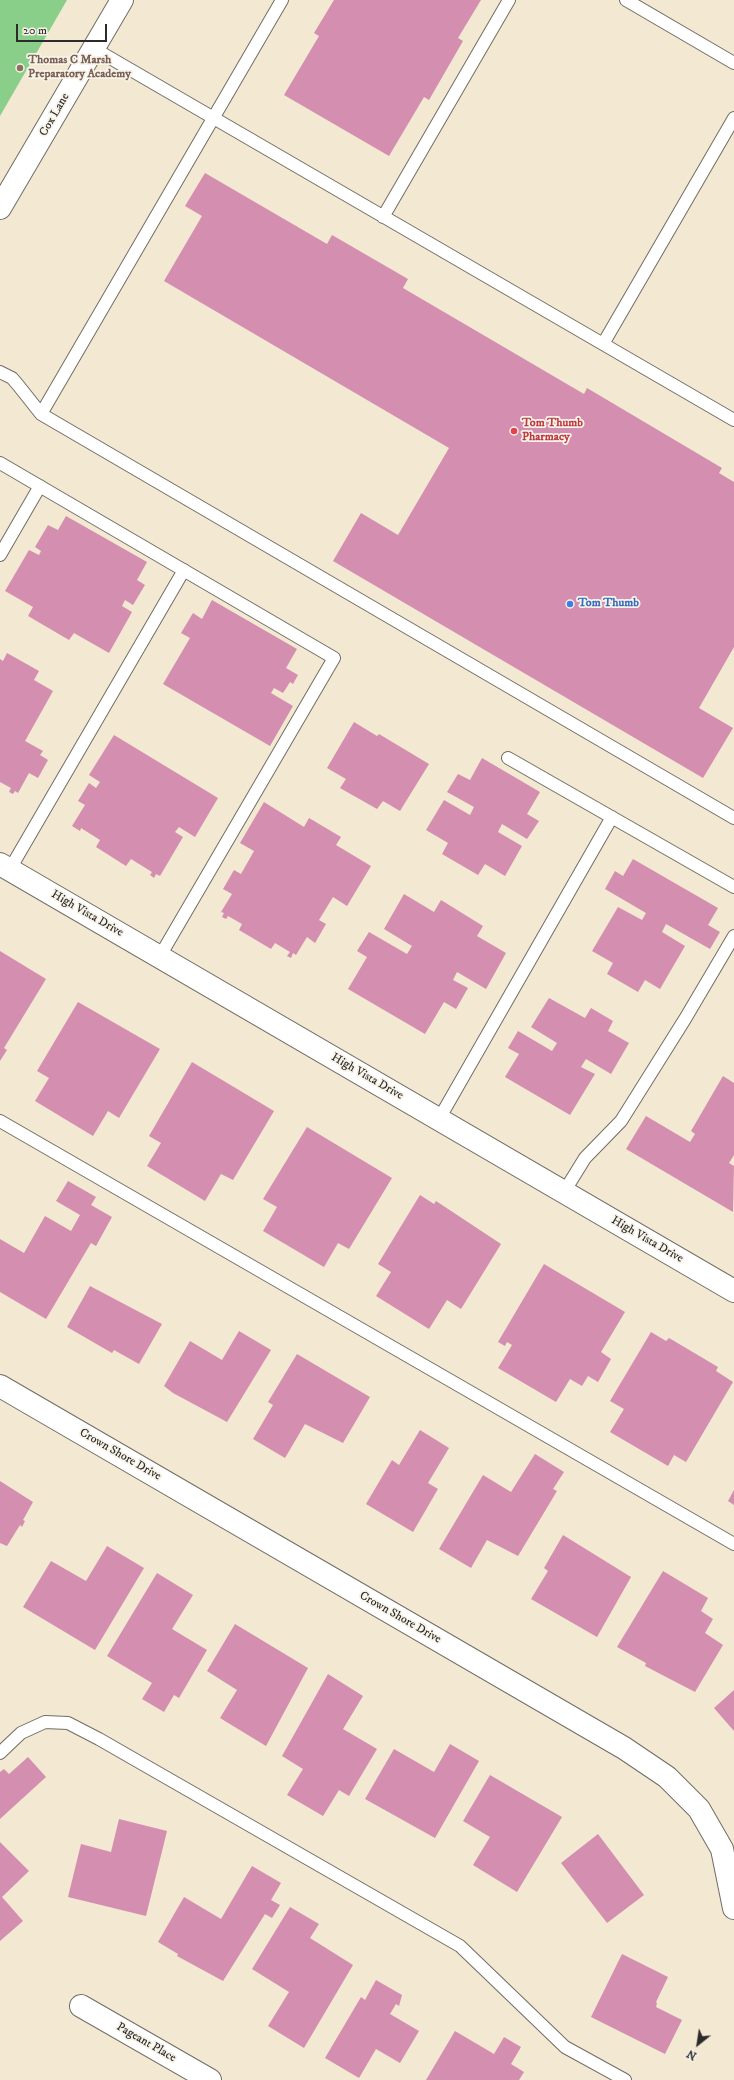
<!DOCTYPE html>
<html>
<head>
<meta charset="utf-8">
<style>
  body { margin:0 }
  #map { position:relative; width:734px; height:2080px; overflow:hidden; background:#f3e8d2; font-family:"IM FELL DW Pica",serif }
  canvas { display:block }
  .north { position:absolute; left:678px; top:2024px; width:40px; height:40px; -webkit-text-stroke:3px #f7f3e8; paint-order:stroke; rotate:210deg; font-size:11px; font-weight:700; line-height:16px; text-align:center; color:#2b2b2b }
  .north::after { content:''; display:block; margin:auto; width:14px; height:18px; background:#2b2b2b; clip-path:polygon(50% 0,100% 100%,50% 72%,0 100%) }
  .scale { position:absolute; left:16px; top:24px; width:91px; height:18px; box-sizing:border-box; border:2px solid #2b2b2b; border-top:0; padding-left:5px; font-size:12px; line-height:14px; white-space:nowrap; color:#2b2b2b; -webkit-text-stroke:3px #f7f3e8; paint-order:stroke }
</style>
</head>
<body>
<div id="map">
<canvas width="734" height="2080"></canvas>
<div class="north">N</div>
<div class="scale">20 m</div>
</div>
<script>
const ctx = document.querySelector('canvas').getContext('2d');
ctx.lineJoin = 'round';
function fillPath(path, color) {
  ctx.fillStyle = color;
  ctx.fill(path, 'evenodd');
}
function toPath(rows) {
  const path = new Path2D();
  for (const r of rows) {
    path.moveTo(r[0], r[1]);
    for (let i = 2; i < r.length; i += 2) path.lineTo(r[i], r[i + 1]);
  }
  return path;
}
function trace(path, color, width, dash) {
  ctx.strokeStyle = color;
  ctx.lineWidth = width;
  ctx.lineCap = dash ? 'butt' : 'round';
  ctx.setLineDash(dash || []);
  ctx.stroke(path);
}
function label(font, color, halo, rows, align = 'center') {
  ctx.font = font + ' "IM FELL DW Pica",serif';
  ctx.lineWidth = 3.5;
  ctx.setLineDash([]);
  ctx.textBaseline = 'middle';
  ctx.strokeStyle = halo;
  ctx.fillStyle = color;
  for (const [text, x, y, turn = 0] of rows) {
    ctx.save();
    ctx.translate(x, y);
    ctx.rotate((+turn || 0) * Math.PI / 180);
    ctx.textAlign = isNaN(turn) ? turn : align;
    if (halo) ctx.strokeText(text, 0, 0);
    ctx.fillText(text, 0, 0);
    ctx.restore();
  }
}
const green = toPath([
  [0,0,67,0,0,116]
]);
const building = toPath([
  [334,0,481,0,458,38,463,41,429,100,424,97,389,156,284,95,319,36,314,33],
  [205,173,327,244,332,235,408,279,403,288,584,394,587,388,722,468,719,473,734,482,734,647,699,708,733,728,703,778,333,561,361,513,398,535,449,448,164,281,202,216,185,206],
  [66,516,147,562,137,580,145,585,133,605,125,600,122,606,132,612,109,653,74,633,69,640,28,616,33,607,5,591,29,550,39,555,41,551,35,547,48,525,58,530],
  [212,600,297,649,286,668,298,675,293,684,290,682,283,693,274,688,271,693,293,706,270,746,163,684,190,638,181,633,193,613,202,619],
  [7,653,39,671,34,680,53,691,25,741,43,751,40,755,48,760,38,778,29,773,18,793,15,791,13,794,9,792,11,788,0,782,0,659,3,661],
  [354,722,377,736,379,734,429,764,400,811,383,801,377,809,340,788,346,779,327,768],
  [114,735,218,798,195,837,179,827,175,832,183,837,160,876,156,874,154,878,150,875,152,872,131,859,126,866,96,847,100,840,81,828,80,831,72,826,85,805,78,801,89,783,96,788,100,782,89,775],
  [482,758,540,792,527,814,539,821,527,839,502,824,498,832,522,846,505,876,485,864,478,875,442,854,448,843,426,830,444,800,470,815,474,807,447,792,458,774,470,780],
  [264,802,304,827,309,818,341,837,336,845,371,866,347,906,333,897,319,920,326,924,315,943,307,937,296,955,293,953,291,958,287,956,290,952,275,943,271,949,239,930,242,924,228,916,226,919,222,917,224,913,221,912,232,894,223,889,234,870,241,874,254,851,240,843],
  [633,859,718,908,708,925,720,932,710,949,666,924,662,932,685,946,660,989,645,980,638,992,607,974,613,963,592,951,618,907,642,920,646,913,605,889,615,871,623,876],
  [404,894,434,912,441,900,483,926,477,936,506,953,486,989,457,972,453,980,468,988,456,1009,444,1002,425,1034,348,989,367,957,357,951,369,932,407,954,412,946,384,929],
  [0,951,46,979,4,1048,7,1050,0,1061],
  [549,998,585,1018,591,1008,613,1021,608,1031,629,1043,611,1074,586,1059,581,1067,595,1074,570,1115,505,1077,519,1054,508,1048,518,1031,552,1051,557,1043,531,1027],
  [78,1002,160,1049,119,1118,108,1111,93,1136,35,1101,49,1078,37,1071],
  [192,1062,274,1111,233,1180,221,1174,205,1201,147,1166,161,1143,149,1136],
  [723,1076,734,1083,734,1155,729,1163,734,1166,733,1212,626,1149,646,1116,690,1142,695,1134,691,1131],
  [307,1127,392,1178,349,1249,338,1243,324,1267,263,1231,277,1207,263,1199],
  [68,1181,96,1197,91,1205,112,1217,96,1246,91,1243,46,1319,0,1292,0,1239,24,1253,45,1216,71,1231,80,1215,56,1201],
  [420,1195,434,1204,436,1201,501,1244,461,1309,447,1300,429,1329,376,1296,391,1272,378,1264],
  [544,1264,625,1312,601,1352,611,1359,598,1382,588,1376,582,1386,570,1379,556,1402,498,1368,512,1345,507,1342,505,1346,498,1342],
  [90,1286,162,1324,139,1364,114,1350,112,1353,67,1327],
  [239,1331,271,1350,227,1422,173,1393,164,1386,190,1341,222,1360],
  [651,1332,666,1341,669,1338,718,1367,716,1371,733,1382,686,1462,674,1455,668,1466,610,1432,624,1409,610,1401],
  [297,1354,370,1397,343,1443,305,1424,285,1458,253,1439,273,1405,268,1402],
  [420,1430,449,1448,428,1483,438,1489,413,1532,366,1504,392,1460,399,1465],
  [535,1454,564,1472,553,1489,557,1491,518,1556,487,1540,471,1568,439,1549,483,1475,511,1492],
  [0,1481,33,1502,23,1520,25,1521,22,1527,20,1525,7,1546,0,1543],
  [734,1490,734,1505,728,1501],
  [563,1535,631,1577,597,1637,531,1599,548,1571,544,1568],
  [107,1546,144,1568,95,1650,23,1607,51,1561,86,1581],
  [663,1571,708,1598,701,1611,713,1619,705,1633,723,1645,695,1692,645,1666,646,1663,617,1647],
  [157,1573,193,1595,172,1629,207,1650,179,1698,174,1695,164,1712,142,1699,152,1683,107,1656],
  [235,1624,308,1668,266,1746,220,1718,237,1690,207,1671],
  [328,1674,363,1696,343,1729,377,1749,349,1796,339,1790,323,1816,287,1795,303,1769,282,1756],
  [734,1690,734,1731,714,1708],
  [450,1744,479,1761,435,1838,365,1799,394,1749,434,1772],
  [28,1757,46,1777,0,1819,0,1772,4,1769,9,1774],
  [490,1775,562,1817,517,1892,473,1865,490,1837,463,1821],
  [119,1819,167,1831,146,1916,68,1897,81,1844,111,1852],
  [598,1834,644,1895,607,1923,561,1863],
  [0,1842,29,1871,2,1897,23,1921,0,1941],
  [252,1866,281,1883,271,1900,280,1905,272,1918,265,1914,223,1981,177,1956,178,1954,158,1942,184,1897,221,1919],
  [290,1907,319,1924,310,1938,353,1965,304,2048,268,2026,289,1992,252,1969],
  [622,1954,668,1977,656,2002,657,2003,656,2007,682,2020,665,2054,591,2017],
  [376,1980,402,1995,399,2006,396,2004,390,2014,419,2031,400,2063,376,2049,359,2078,325,2058,361,1997,365,2000],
  [455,2031,494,2054,504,2037,521,2047,511,2064,524,2072,519,2080,426,2080]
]);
const service = toPath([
  [626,0,734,63],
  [93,48,734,420],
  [383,217,509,0],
  [603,344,734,118],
  [0,372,12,378,18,385,41,414,734,818],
  [41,414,282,0],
  [0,463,334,658,160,956],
  [0,555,40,486],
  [508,758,734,887],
  [10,869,184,570],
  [439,1119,612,817],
  [0,1121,734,1544],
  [564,1192,585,1158,621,1121,685,1019,734,936],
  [0,1753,21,1733,45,1722,68,1723,99,1739,460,1946,565,2047,625,2080]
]);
const minor = toPath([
  [0,864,734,1291],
  [0,1386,624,1748,667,1777,699,1809,722,1849,734,1908],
  [81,2006,210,2080]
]);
const tertiary = toPath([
  [0,208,122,0]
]);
const markers = [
  [20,68,4,"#8d6e63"],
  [514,431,4,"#e0444e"],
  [570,604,4,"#3f7fe0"]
];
const educationNames = [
  ["Thomas C Marsh",28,61],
  ["Preparatory Academy",28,75]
];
const streetNames = [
  ["Cox Lane",55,115,-60],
  ["High Vista Drive",87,914,30],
  ["High Vista Drive",367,1077,30],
  ["High Vista Drive",647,1240,30],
  ["Crown Shore Drive",120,1455,30],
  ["Crown Shore Drive",400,1618,30],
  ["Pageant Place",146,2043,30]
];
const healthNames = [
  ["Tom Thumb",522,424],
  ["Pharmacy",522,438]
];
const shopNames = [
  ["Tom Thumb",578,604]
];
fillPath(green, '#8acf89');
fillPath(building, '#d48eb0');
trace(service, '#716d65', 14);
trace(minor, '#716d65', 24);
trace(tertiary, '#716d65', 24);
trace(service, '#fff', 12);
trace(minor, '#fff', 22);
trace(tertiary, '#fff', 22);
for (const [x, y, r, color] of markers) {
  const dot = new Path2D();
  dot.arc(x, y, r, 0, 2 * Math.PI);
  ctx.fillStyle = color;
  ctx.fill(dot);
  trace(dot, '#f7f3e8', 1.5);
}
label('bold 12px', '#785e54', '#f7f3e8', educationNames, 'left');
label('12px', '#2b2b2b', '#f7f3e8', streetNames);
label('bold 12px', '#be3a42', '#f7f3e8', healthNames, 'left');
label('bold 12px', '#366cbe', '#f7f3e8', shopNames, 'left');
</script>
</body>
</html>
